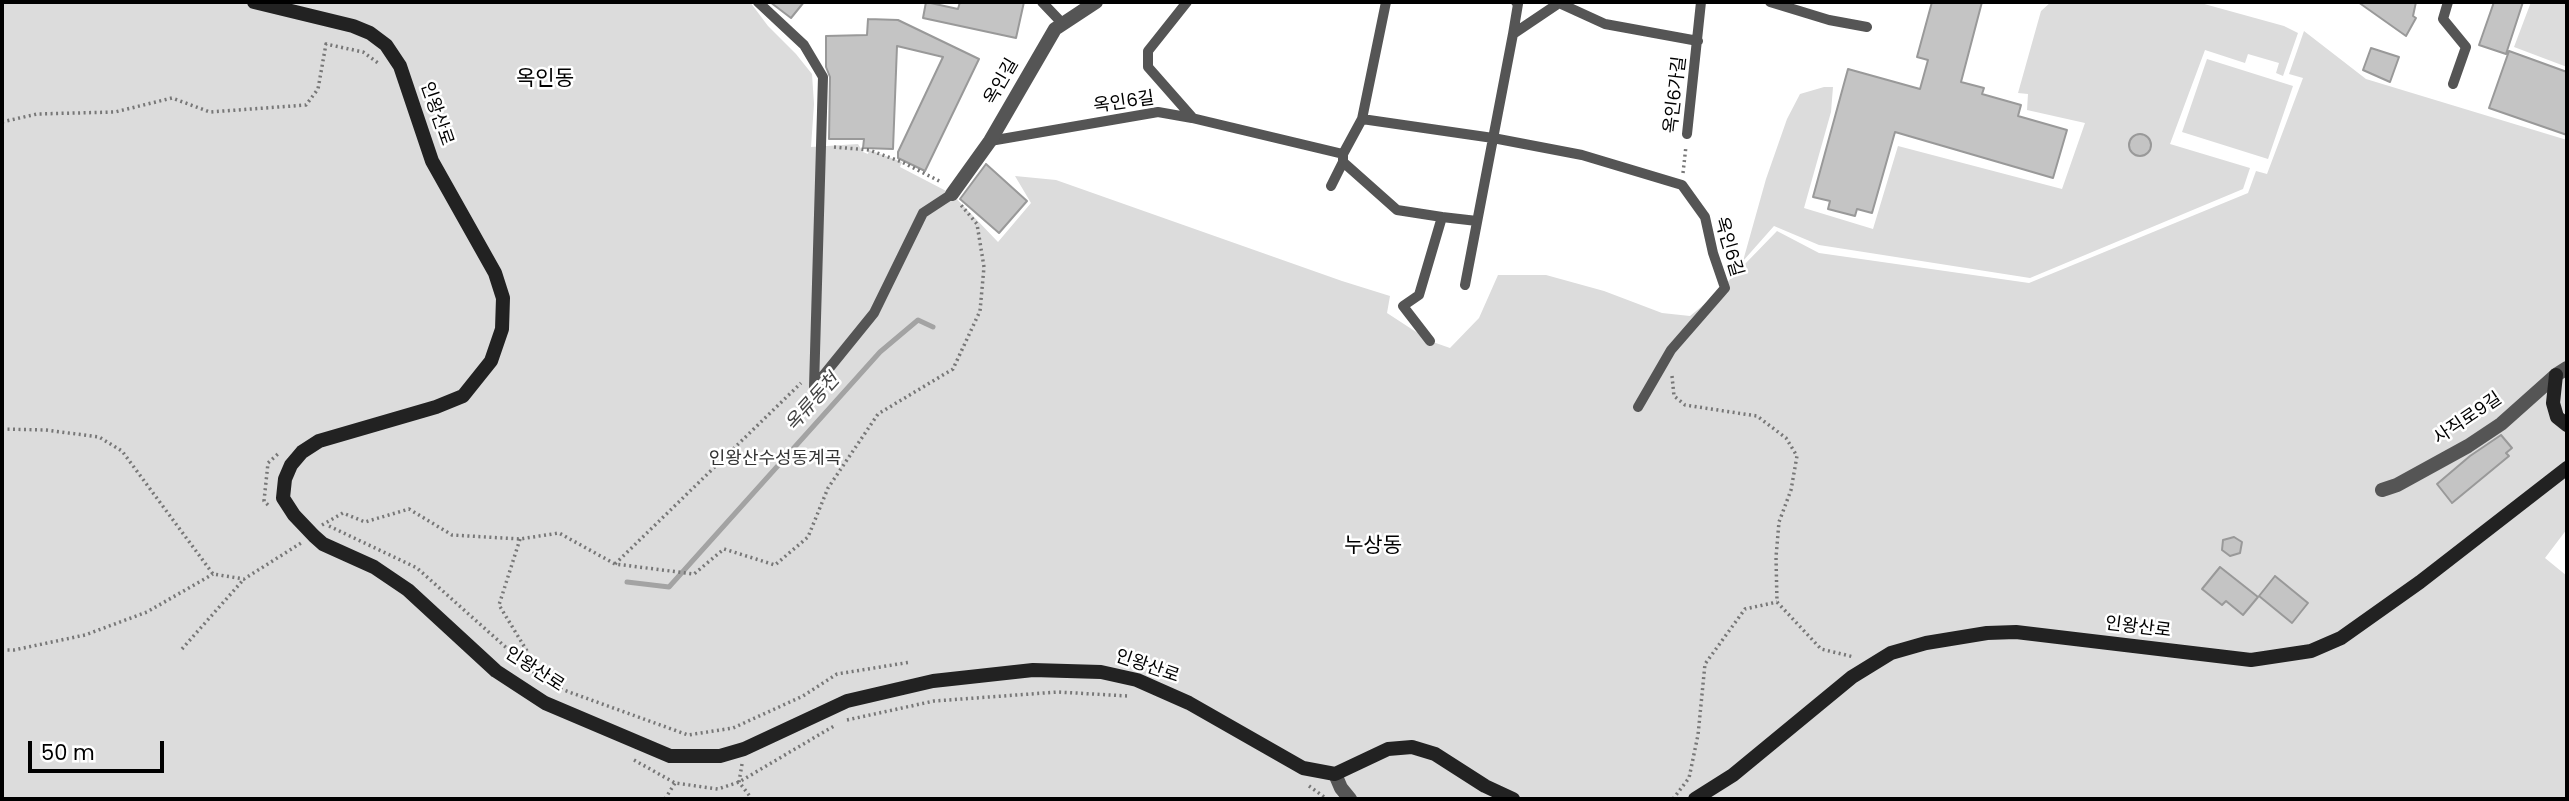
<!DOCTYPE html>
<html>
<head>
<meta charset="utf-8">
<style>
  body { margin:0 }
  #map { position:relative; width:2569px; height:801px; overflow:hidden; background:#fff; font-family:Poppins,sans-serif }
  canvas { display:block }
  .frame { position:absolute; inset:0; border:4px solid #000; pointer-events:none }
  .scale { position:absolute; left:28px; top:741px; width:136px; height:32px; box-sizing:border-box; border:4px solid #000; border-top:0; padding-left:9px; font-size:21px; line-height:24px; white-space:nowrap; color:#000; -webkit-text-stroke:5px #fff; paint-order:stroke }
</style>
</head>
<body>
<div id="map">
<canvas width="2569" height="801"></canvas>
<div class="frame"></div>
<div class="scale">50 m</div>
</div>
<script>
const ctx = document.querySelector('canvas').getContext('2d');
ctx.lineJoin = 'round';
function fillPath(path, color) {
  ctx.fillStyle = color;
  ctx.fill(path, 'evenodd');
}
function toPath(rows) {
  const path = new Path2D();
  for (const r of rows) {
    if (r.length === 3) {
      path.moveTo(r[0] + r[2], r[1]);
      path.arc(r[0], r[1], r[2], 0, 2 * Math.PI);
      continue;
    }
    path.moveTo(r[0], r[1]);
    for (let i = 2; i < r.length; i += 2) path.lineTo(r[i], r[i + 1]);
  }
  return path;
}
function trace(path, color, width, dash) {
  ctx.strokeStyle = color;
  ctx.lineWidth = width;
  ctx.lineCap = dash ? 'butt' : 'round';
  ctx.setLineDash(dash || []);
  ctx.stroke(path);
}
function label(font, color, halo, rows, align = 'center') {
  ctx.font = font + ' Poppins,"Noto Sans KR",sans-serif';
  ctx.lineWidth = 5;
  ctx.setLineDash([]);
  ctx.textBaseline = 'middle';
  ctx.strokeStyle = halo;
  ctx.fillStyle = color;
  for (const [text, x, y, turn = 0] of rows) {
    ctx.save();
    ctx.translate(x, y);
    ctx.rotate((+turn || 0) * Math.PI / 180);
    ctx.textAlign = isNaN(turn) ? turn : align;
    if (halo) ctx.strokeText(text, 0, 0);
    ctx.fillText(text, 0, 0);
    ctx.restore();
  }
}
const green = toPath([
  [2,2,750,2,768,26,796,54,812,74,814,104,811,147,858,144,863,152,868,154,869,150,902,162,900,167,952,194,998,242,1031,203,1015,176,1056,180,1342,281,1390,296,1387,313,1430,341,1450,348,1479,318,1498,275,1546,275,1604,291,1662,313,1690,316,1712,298,1777,231,1819,253,2029,283,2248,193,2256,171,2267,174,2303,78,2289,74,2304,31,2366,79,2567,140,2567,529,2545,558,2567,576,2567,799,2,799],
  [2051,2,2197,2,2284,26,2298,33,2283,76,2276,73,2279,63,2248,54,2245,63,2205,50,2170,144,2250,168,2243,189,2030,278,1819,245,1774,226,1743,261,1766,179,1787,119,1800,94,1824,87,1833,87,1831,112,1804,208,1873,229,1898,146,2062,189,2085,123,2027,110,2028,94,2018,93,2041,11],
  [2531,2,2567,2,2567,67,2514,47],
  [2207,59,2293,86,2268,159,2182,132]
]);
const stream = toPath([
  [627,582,669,587,880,352,918,320,933,327]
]);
const building = toPath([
  [770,2,804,2,791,18,770,2],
  [926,2,958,9,960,2,1024,2,1016,38,923,18,926,2],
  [1932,2,1982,2,1961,82,1984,88,1982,94,2021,105,2018,116,2067,130,2053,178,1895,132,1872,213,1857,209,1855,216,1828,209,1830,201,1813,197,1848,69,1920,89,1928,60,1917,57,1932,2],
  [2358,2,2416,2,2413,16,2416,18,2406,36,2358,2],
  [2494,2,2523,2,2506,54,2479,45,2494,2],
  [868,19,898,20,979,59,925,171,898,158,898,152,943,57,897,46,893,149,863,148,864,139,829,139,830,77,826,67,826,36,867,35,868,19],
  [2371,48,2399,57,2390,82,2363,70,2371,48],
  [2509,51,2567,72,2567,135,2489,108,2509,51],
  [2140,145,11],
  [986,164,1027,201,999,233,960,199,986,164],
  [2501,435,2512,448,2506,453,2509,456,2452,503,2437,484,2470,456,2501,435],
  [2234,537,2242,542,2240,553,2230,556,2222,550,2223,540,2234,537],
  [2220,567,2258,597,2243,615,2226,601,2222,605,2202,589,2220,567],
  [2275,576,2308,603,2292,623,2259,596,2275,576]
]);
const path = toPath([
  [2,122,37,114,115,112,172,98,210,112,306,105,318,89,326,44,363,52,378,63],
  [834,147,869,150,902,162,941,182],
  [1683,173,1686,146],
  [1672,376,1674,396,1685,405,1757,416,1786,438,1797,456,1791,490,1779,522,1776,557,1777,602,1821,649,1854,657],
  [2,429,46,430,99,437,122,451,213,574,244,579,301,543],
  [268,505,264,501,268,463,279,453],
  [322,525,343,513,365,522,409,509,452,535,520,539,559,533,615,564,694,574,724,549,775,565,808,537,828,488,878,414,953,369,980,311,984,267,977,224,961,205],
  [329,526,417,568,547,684,688,735,733,728,803,696,837,674,911,662],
  [520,539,499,605,544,679],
  [615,564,801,383],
  [182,649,244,579],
  [2,650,14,650,85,635,147,612,213,574],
  [847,720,934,701,1058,692,1128,696],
  [634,760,675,783,718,789,739,782,834,726],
  [742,764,739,782,752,799],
  [1309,786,1327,799],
  [665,799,675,783],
  [1673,799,1689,778,1698,735,1705,664,1745,609,1777,602]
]);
const lane = toPath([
  [758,2,804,45,823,77,814,387,874,313,923,213,952,194],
  [1042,2,1063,24],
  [1187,2,1148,51,1148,67,1192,117],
  [1770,2,1829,20,1867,27],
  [2448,2,2443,19,2466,47,2453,84],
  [1513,34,1559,3,1605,24,1698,41],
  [1362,119,1493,138,1582,155,1682,185,1705,217,1713,253,1725,288,1671,350,1638,407],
  [1687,134,1701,2],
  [990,141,1158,112,1192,118,1343,154],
  [1343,162,1397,210,1442,217,1419,295,1403,306,1430,341],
  [1331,186,1343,162,1343,154,1362,119,1386,2],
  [1442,217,1477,221],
  [1465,285,1513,34,1518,4,1516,2]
]);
const street = toPath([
  [952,194,990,141,1055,29,1096,2],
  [2382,490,2397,485,2468,446,2501,424,2556,375,2567,368],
  [1335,774,1341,788,1350,799]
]);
const secondary = toPath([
  [254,2,353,26,370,33,386,45,400,66,432,161,495,273,503,298,502,329,491,361,463,396,436,407,319,441,302,452,291,465,285,479,283,498,294,515,314,536,323,544,374,567,408,590,496,671,545,703,670,756,720,756,744,749,847,701,933,681,1033,670,1101,672,1137,680,1189,703,1303,768,1335,774,1388,749,1412,747,1435,754,1485,786,1513,799],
  [2556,375,2553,403,2557,417,2567,425],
  [1695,799,1733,775,1852,677,1891,653,1926,643,1987,633,2016,632,2251,660,2311,651,2341,638,2420,582,2567,468]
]);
const streetNames = [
  ["옥인길",1002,82,-60],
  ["옥인6가길",1676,95,-83],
  ["옥인6길",1124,103,-8],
  ["인왕산로",436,114,71],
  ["옥인6길",1728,247,74],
  ["사직로9길",2468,419,-34],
  ["인왕산로",2138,628,7],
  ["인왕산로",1147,667,19],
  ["인왕산로",534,670,33]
];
const parkNames = [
  ["인왕산수성동계곡",775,459]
];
const waterNames = [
  ["옥류동천",813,403,-48]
];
const quarterNames = [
  ["옥인동",545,80],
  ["누상동",1373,547]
];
fillPath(green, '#dcdcdc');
trace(stream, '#a3a3a3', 5);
fillPath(building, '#c4c4c4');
trace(building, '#999', 2);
trace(path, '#777', 3.5, [2, 3.5]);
trace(lane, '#555', 10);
trace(street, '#555', 14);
trace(secondary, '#222', 14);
label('18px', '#000', '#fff', streetNames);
label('18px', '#333', '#fff', parkNames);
label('italic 19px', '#444', '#fff', waterNames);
label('21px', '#000', '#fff', quarterNames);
</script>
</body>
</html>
